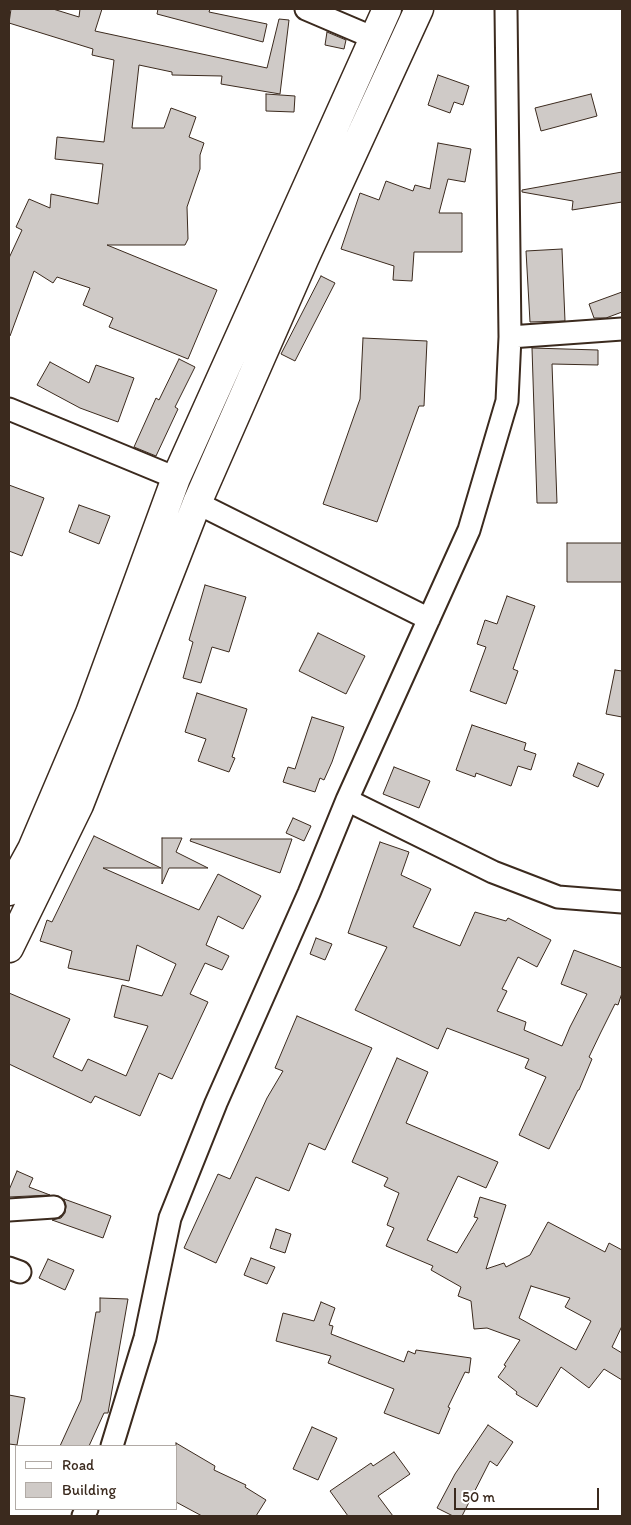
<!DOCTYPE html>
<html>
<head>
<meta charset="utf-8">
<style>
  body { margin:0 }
  #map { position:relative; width:631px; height:1525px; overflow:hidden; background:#fff; font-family:Itim,sans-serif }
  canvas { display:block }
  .frame { position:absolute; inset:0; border:10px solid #3b2a1e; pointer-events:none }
  .legend { position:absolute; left:15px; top:1445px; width:162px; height:65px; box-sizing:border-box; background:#fff; border:1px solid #b1aaa5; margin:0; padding:6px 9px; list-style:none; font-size:15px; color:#3b2a1e }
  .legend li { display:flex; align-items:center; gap:10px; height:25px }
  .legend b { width:25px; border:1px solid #b1aaa5 }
  .scale { position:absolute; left:454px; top:1488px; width:145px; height:22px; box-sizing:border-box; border:2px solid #3b2a1e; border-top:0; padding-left:6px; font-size:15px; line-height:18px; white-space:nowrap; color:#3b2a1e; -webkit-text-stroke:4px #fff; paint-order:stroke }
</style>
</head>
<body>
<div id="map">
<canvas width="631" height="1525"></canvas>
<div class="frame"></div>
<ul class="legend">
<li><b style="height:6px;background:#fff"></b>Road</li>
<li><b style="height:14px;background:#cfcac7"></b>Building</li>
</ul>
<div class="scale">50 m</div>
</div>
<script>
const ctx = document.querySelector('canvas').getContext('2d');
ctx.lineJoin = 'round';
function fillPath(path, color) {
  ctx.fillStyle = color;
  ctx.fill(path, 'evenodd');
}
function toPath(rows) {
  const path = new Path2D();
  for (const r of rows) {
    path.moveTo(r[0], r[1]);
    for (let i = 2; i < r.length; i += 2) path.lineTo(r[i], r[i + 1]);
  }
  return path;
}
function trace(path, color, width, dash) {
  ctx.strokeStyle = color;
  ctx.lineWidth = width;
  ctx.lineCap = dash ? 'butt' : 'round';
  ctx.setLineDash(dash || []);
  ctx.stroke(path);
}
const building = toPath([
  [11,9,53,9,79,17,80,9,102,9,95,31,267,68,279,19,289,20,280,94,221,84,222,76,172,75,172,72,139,65,132,128,164,128,171,108,196,117,189,137,204,143,200,155,200,169,187,207,188,239,185,245,107,245,217,290,188,359,109,327,113,318,83,305,90,288,57,277,53,283,34,271,10,336,9,335,9,258,22,230,16,227,29,199,50,208,51,194,98,204,103,164,55,159,57,137,104,142,114,60,92,55,93,49,9,23,11,9],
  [158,9,210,9,209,12,267,24,263,42,157,14,158,9],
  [327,32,346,40,344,49,325,45,327,32],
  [438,75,469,86,463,105,454,102,450,113,428,105,438,75],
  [266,94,295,96,294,112,266,111,266,94],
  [591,94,597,116,541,131,535,108,591,94],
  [438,143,471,149,465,182,448,179,439,213,462,213,462,252,414,252,412,281,393,280,394,266,341,249,360,193,379,200,386,181,413,191,415,185,430,189,438,143],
  [622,172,622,202,572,210,573,201,522,192,522,190,622,172],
  [562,249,565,321,530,322,526,251,562,249],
  [321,276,335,283,295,361,281,354,321,276],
  [622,292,622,312,606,318,594,318,589,304,622,292],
  [363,338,427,341,424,406,419,406,377,522,323,504,360,399,363,338],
  [532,348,598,350,598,365,552,364,557,503,537,503,532,348],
  [179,359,195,367,175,407,178,409,156,456,134,447,156,398,159,400,179,359],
  [50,362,89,383,96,365,134,378,118,422,80,408,37,385,50,362],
  [9,485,44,498,22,556,9,551,9,485],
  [79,505,110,516,99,544,69,532,79,505],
  [567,543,622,543,622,582,567,582,567,543],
  [205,585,246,597,229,652,212,647,201,683,183,678,193,642,189,640,205,585],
  [507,596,535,606,513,669,518,671,506,704,470,691,486,647,477,644,485,620,497,624,507,596],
  [318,633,365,656,346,694,299,671,318,633],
  [615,670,622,671,622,717,606,714,615,670],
  [197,693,247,709,232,757,235,758,229,772,198,761,206,739,185,732,197,693],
  [312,717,344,727,332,762,324,780,320,778,315,792,283,782,288,767,295,769,312,717],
  [472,725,526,743,524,750,536,754,531,770,518,766,511,786,476,773,475,777,456,770,472,725],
  [578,763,604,774,598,787,573,776,578,763],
  [394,767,430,781,419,808,383,794,394,767],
  [293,818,311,826,304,841,286,833,293,818],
  [94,836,161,868,103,868,199,910,218,874,261,896,243,929,218,916,206,945,229,956,222,970,205,963,190,994,208,1002,172,1079,159,1073,140,1116,95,1096,91,1103,9,1064,9,993,70,1019,53,1057,82,1071,88,1059,126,1076,148,1026,114,1017,122,985,162,996,176,964,137,945,129,981,68,968,72,951,40,941,47,920,52,922,94,836],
  [162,838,182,838,176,852,208,868,169,868,162,884,162,838],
  [191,839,292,839,280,873,190,841,191,839],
  [380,842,409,852,401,875,431,889,413,927,460,946,475,912,506,921,508,918,551,940,537,967,518,957,502,989,507,991,497,1011,526,1022,524,1030,562,1046,570,1027,587,994,561,984,574,950,622,968,622,993,618,1005,615,1004,601,1032,589,1057,592,1059,579,1090,578,1090,549,1149,519,1135,546,1077,525,1068,529,1059,447,1028,438,1049,355,1010,387,947,348,933,380,842],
  [316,938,332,944,325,960,310,954,316,938],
  [297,1016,372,1048,325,1150,309,1143,289,1191,256,1177,216,1263,184,1248,218,1174,230,1179,267,1098,283,1071,275,1068,297,1016],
  [397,1058,428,1072,406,1123,498,1162,486,1188,458,1176,427,1240,457,1253,478,1218,474,1217,480,1197,506,1205,486,1269,504,1263,506,1267,530,1255,548,1222,605,1252,609,1243,622,1250,622,1326,612,1347,622,1353,622,1380,604,1369,589,1388,561,1367,537,1407,516,1394,517,1392,498,1377,506,1366,504,1365,520,1340,487,1328,474,1329,471,1301,458,1296,461,1287,431,1270,433,1266,386,1246,394,1228,387,1225,399,1193,384,1186,388,1178,352,1162,397,1058],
  [531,1286,570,1298,565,1307,591,1321,576,1350,519,1318,531,1286],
  [17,1171,33,1178,29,1187,50,1195,9,1197,9,1190,17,1171],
  [64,1199,111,1216,103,1238,52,1220,61,1218,65,1213,66,1206,64,1199],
  [276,1229,291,1234,285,1253,270,1248,276,1229],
  [251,1258,275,1267,267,1284,244,1275,251,1258],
  [48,1259,74,1270,65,1290,39,1278,48,1259],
  [100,1298,128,1299,108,1413,104,1413,89,1446,60,1446,81,1400,96,1312,100,1312,100,1298],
  [321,1302,335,1308,329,1325,333,1326,331,1334,404,1362,408,1351,415,1354,416,1350,471,1358,469,1373,465,1372,448,1407,450,1408,439,1434,384,1413,394,1389,328,1363,331,1356,276,1341,283,1313,314,1321,321,1302],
  [9,1395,25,1398,17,1445,9,1444,9,1395],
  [488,1425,513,1442,497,1466,490,1461,462,1516,453,1516,437,1508,455,1474,488,1425],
  [312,1427,337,1438,318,1480,293,1469,312,1427],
  [176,1443,215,1466,214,1470,246,1485,245,1487,266,1500,256,1516,202,1516,176,1502,176,1443],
  [394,1452,410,1474,378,1496,393,1516,348,1516,330,1491,371,1463,373,1466,394,1452]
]);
const minor = toPath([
  [306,9,374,38],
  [510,337,622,329],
  [9,409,176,478],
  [197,503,429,619],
  [347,800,493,872,558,897,622,902],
  [9,1210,54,1207],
  [9,1268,20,1272],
  [112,1446,145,1338,170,1218,216,1103,309,893,347,800,469,530,507,401,510,337,506,9],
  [83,1516,87,1509]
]);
const major = toPath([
  [9,891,32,849,90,713,176,478,387,9],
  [9,948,79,805,197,503,305,257,419,9]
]);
fillPath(building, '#cfcac7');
trace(building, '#3b2a1e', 1);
trace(minor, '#3b2a1e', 25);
trace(major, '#3b2a1e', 31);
trace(minor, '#fff', 21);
trace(major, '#fff', 28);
</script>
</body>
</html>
